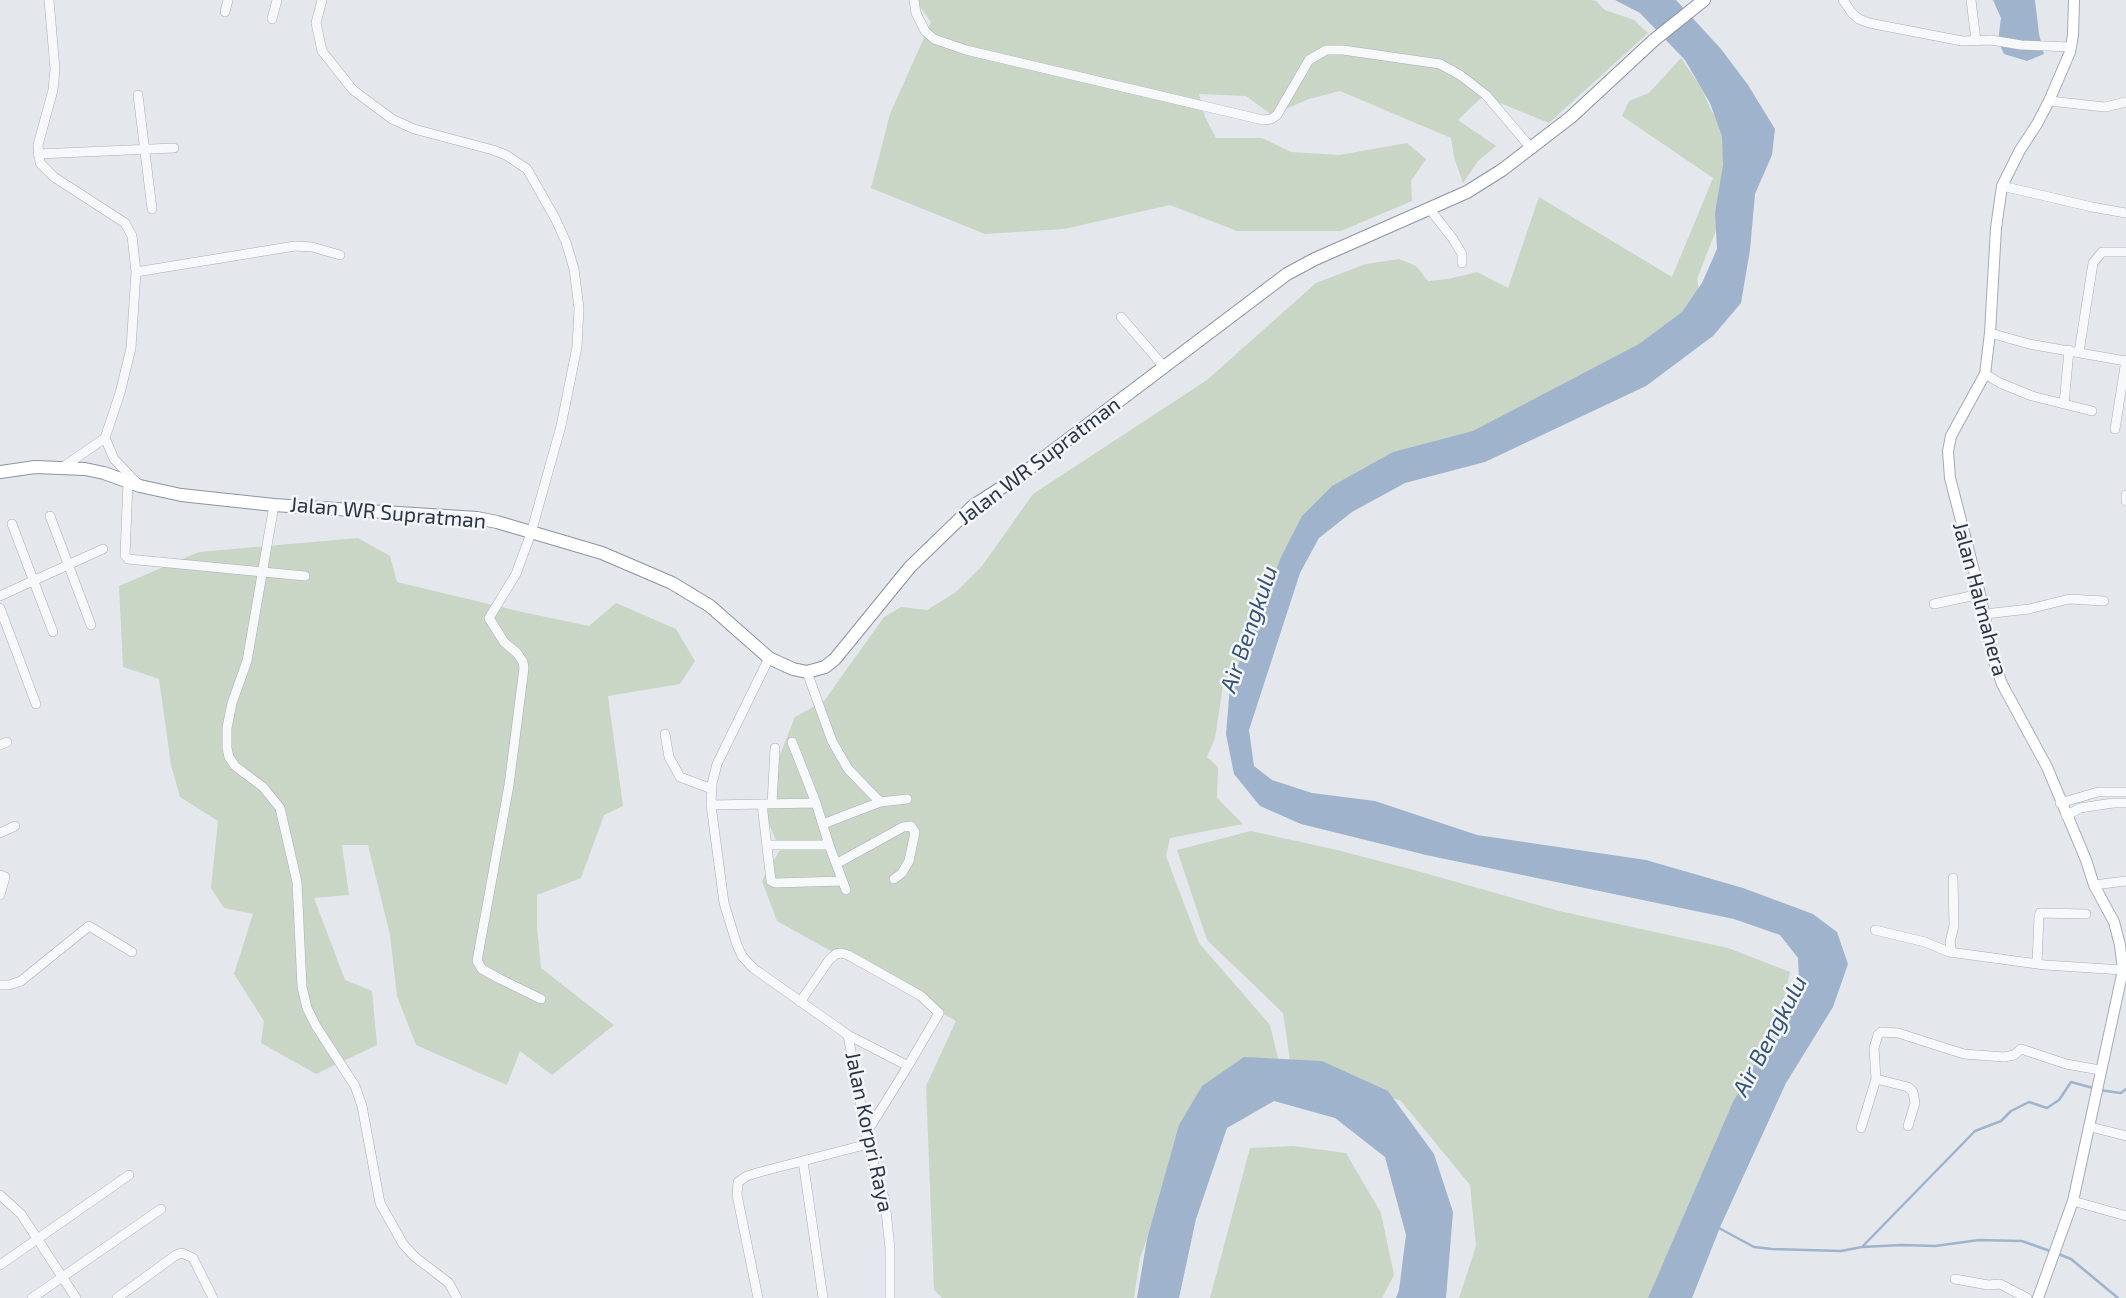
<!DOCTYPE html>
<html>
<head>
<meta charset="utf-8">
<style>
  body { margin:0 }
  canvas { display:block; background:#e4e7ec }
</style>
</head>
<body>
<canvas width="2126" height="1298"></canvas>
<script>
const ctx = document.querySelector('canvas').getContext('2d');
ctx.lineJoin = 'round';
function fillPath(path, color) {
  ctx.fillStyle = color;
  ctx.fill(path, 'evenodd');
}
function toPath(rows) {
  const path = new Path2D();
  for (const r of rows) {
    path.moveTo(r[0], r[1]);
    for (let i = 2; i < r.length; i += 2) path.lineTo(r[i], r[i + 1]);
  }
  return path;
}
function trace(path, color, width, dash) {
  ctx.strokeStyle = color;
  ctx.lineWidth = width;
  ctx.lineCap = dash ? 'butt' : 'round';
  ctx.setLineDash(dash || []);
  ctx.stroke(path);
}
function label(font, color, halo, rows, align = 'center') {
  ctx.font = font + ' "Exo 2",sans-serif';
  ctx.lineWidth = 5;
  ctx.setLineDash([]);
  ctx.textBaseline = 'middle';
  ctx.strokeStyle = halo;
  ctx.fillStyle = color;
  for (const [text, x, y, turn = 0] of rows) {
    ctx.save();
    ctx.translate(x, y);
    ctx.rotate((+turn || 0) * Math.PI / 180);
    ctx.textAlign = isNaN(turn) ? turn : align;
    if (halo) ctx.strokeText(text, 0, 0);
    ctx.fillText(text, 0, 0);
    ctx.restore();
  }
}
const green = toPath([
  [915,0,1591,0,1596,1,1605,10,1634,20,1648,33,1549,123,1483,96,1458,120,1496,146,1478,161,1463,183,1454,157,1451,138,1340,91,1309,99,1272,115,1246,96,1199,94,1205,117,1216,138,1262,138,1291,152,1339,155,1407,143,1426,159,1411,181,1412,201,1341,231,1237,231,1170,205,1064,229,985,234,871,188,890,114,931,22],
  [1681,58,1702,89,1711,110,1730,137,1718,225,1697,279,1702,307,1671,333,1297,534,1281,557,1266,593,1261,646,1223,686,1215,738,1207,757,1218,767,1217,798,1243,824,1170,838,1166,856,1199,943,1270,1025,1280,1067,1188,1124,1140,1258,1134,1298,942,1298,934,1290,926,1086,956,1021,777,921,762,881,780,850,764,812,781,752,795,717,824,701,884,617,901,607,927,610,956,592,982,566,1033,494,1207,380,1316,283,1366,264,1399,259,1416,266,1428,281,1448,279,1477,272,1508,288,1539,197,1672,277,1713,178,1622,116,1629,101,1649,93],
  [358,538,390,556,397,582,522,612,589,626,616,603,676,629,695,661,680,684,608,696,623,806,604,815,581,878,537,895,537,927,541,968,614,1025,552,1075,520,1051,507,1085,416,1045,397,996,390,935,368,845,342,845,349,895,314,898,345,980,372,991,377,1045,316,1074,261,1043,264,1021,234,974,253,914,224,908,211,888,218,821,180,797,171,765,159,679,123,667,119,586,199,552],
  [1251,831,1337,850,1414,870,1559,911,1728,948,1790,972,1776,1034,1658,1298,1459,1298,1476,1246,1470,1185,1401,1101,1290,1061,1283,1013,1207,940,1177,850],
  [1293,1146,1346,1153,1381,1213,1394,1275,1382,1298,1210,1298,1250,1148]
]);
const water = toPath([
  [1615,0,1676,0,1721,49,1748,85,1775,129,1772,155,1755,194,1750,250,1741,303,1713,336,1646,386,1485,462,1405,483,1352,512,1319,538,1300,573,1249,730,1254,766,1272,780,1312,793,1375,801,1477,835,1646,860,1743,888,1813,914,1837,932,1848,964,1833,1007,1786,1083,1721,1225,1692,1298,1648,1298,1733,1102,1781,1019,1799,982,1798,958,1780,935,1734,919,1426,855,1301,824,1260,806,1234,774,1226,734,1230,686,1281,557,1302,516,1332,486,1393,452,1473,431,1639,344,1682,312,1702,283,1717,249,1715,213,1723,165,1722,136,1710,103,1685,60,1640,13],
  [1993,0,2035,0,2039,34,2044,54,2027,61,2004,54,1998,41,2001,18],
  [1244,1057,1322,1061,1388,1091,1434,1154,1453,1212,1446,1298,1396,1298,1399,1290,1406,1235,1385,1157,1335,1118,1274,1101,1227,1128,1196,1219,1179,1298,1137,1298,1147,1239,1179,1125,1202,1086]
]);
const stream = toPath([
  [2099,1090,2121,1093,2126,1089],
  [1717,1227,1754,1247,1772,1249,1841,1251,1862,1247,1901,1245,1935,1246,1979,1240,2022,1241,2050,1251],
  [1862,1247,1975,1131,2001,1121,2011,1111,2029,1102,2047,1108,2059,1100,2071,1082,2093,1088],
  [2056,1253,2071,1259,2118,1298]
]);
const minor = toPath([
  [49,0,55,69,53,90,38,145,40,163,54,177,125,223,132,236,136,272,131,348,120,393,105,438,63,467],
  [322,0,316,23,322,51,353,90,392,119,414,129,493,150,506,155,527,169,555,218,566,242,574,269,579,308,577,347,561,426,531,533,516,574,489,618,504,642,517,653,523,662,524,668,509,785,477,961,482,969,500,979,541,999],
  [914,0,916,13,925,31,934,39,966,50,1263,120,1271,119,1277,115,1309,60,1326,50,1343,50,1440,64,1460,75,1486,95,1531,148],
  [1843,0,1852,13,1859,19,1869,23,1962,41,1991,40,2021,45,2071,47],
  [1971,0,1976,41],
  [225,12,228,0],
  [272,19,277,0],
  [138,95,152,209],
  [2049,101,2105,107,2126,102],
  [38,154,174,148],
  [2002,186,2092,207,2126,213],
  [1429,208,1453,239,1462,254,1462,263],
  [136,272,295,246,312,247,340,255],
  [1121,317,1165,368],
  [1990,333,2029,344,2126,361],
  [2079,352,2093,263,2102,252,2126,252],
  [1985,374,2000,383,2032,396,2092,411],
  [2064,404,2069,350],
  [2115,429,2126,360],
  [105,438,114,459,138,484],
  [128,481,125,555,128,559,305,576],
  [2126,495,2126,501],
  [274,505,247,661,232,703,227,728,227,748,229,757,235,766,263,787,280,808,297,882,302,987,307,1008,316,1026,355,1086,362,1106,380,1203,403,1244,415,1257,449,1283,457,1298],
  [50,516,91,625],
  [12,524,53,632],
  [0,596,103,549],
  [1934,604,1980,594],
  [0,608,36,704],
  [1985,614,2029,609,2069,599,2104,601],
  [769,658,717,764,712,784,711,805,724,903,737,945,742,956,753,968,848,1035,868,1144,885,1201,890,1249,890,1298],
  [807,672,832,741,848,769,880,802],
  [665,734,669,757,680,777,712,789],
  [792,742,816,803,829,845,846,890],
  [0,745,7,742],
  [2060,803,2098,792,2126,792],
  [762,804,771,881,775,883,842,881],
  [772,804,775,748],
  [711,805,816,803],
  [2066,816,2080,808,2113,803,2126,803],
  [823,824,880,802,907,799],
  [0,833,15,826],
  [767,845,829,845],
  [836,864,903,827,911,826,915,832,909,861,902,873,894,879],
  [0,875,5,877,0,895],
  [2094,885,2126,881],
  [1875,930,1925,942,1949,952,2045,965,2123,970],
  [1952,953,1950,942,1954,926,1953,878],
  [2037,964,2039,916,2040,913,2086,914],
  [0,985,9,985,21,981,89,926,132,952],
  [800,1002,829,960,836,954,841,953,848,955,921,996,939,1013,908,1066],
  [848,1035,908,1066,867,1132],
  [1876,1079,1908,1087,1913,1092,1915,1103,1908,1126],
  [2091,1127,2126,1136],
  [1861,1128,1876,1079,1874,1048,1878,1035,1881,1032,1898,1033,1964,1054,2004,1057,2014,1055,2021,1049,2066,1064,2100,1070],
  [803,1161,823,1298],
  [0,1195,21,1214,76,1298],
  [2073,1201,2126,1216],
  [0,1265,129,1175],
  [1955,1279,1988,1285,2000,1284,2027,1298],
  [32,1298,161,1209],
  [117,1298,176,1255,182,1253,193,1258,213,1298],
  [758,1298,737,1195,738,1182,747,1176,760,1172,868,1144]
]);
const major = toPath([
  [2038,1298,2073,1201,2123,970,2120,945,2114,922,2094,885,2086,860,2047,767,2002,684,1994,662,1980,594,1950,478,1948,451,1951,436,1985,374,1990,333,1996,228,2002,186,2020,150,2037,124,2049,101,2070,52,2073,35,2074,0]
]);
const highway = toPath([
  [0,472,35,467,85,469,104,473,140,486,181,495,274,505,477,518,497,522,602,553,672,583,710,606,769,658,793,669,807,672,825,667,835,659,910,567,973,506,1021,475,1287,274,1315,259,1467,192,1502,170,1571,117,1654,40,1704,0]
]);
const streetNames = [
  ["Jalan WR Supratman",1039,461,-37],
  ["Jalan WR Supratman",388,513,5],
  ["Jalan Halmahera",1980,599,75],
  ["Jalan Korpri Raya",869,1132,78]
];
const waterNames = [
  ["Air Bengkulu",1249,629,-71],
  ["Air Bengkulu",1770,1036,-62]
];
fillPath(green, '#c9d6c5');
fillPath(water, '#9fb4cc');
trace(stream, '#9fb4cc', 2.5);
trace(minor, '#a9aeb7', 10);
trace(major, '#a3abb8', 12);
trace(highway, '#8b94a3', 14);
trace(minor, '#f7f8fa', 9);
trace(major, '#fff', 10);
trace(highway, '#fff', 12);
label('21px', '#2b3445', '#f4f6f9', streetNames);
label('italic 23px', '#34527a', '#f4f6f9', waterNames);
</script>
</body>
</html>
